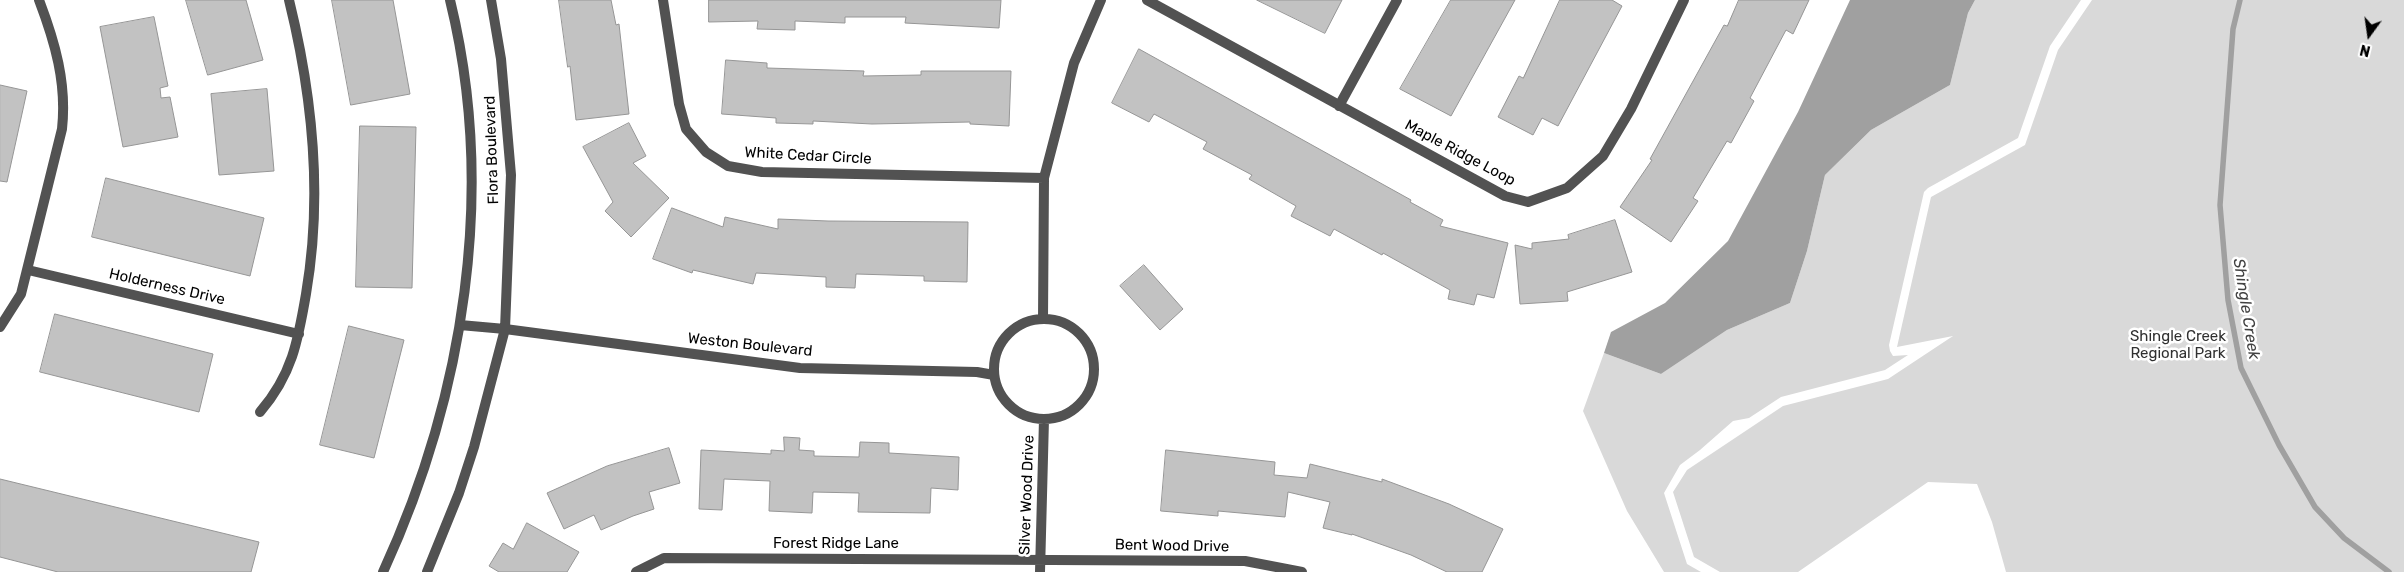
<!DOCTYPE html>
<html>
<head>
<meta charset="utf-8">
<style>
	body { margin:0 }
	#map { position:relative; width:2404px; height:572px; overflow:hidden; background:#fff; font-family:Rubik,sans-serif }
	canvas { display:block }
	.north { position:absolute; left:2344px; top:10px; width:50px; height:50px; -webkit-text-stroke:4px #fff; paint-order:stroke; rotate:194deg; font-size:14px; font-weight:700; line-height:20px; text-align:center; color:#000 }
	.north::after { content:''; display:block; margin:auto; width:18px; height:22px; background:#000; clip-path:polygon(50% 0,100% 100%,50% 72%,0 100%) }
</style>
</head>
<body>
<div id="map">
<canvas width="2404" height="572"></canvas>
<div class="north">N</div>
</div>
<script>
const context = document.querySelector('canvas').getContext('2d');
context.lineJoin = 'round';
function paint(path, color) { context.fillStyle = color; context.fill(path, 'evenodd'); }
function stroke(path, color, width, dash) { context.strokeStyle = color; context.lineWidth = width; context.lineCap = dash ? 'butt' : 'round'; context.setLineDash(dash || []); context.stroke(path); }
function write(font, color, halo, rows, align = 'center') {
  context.font = font + ' Rubik,sans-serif'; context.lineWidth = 5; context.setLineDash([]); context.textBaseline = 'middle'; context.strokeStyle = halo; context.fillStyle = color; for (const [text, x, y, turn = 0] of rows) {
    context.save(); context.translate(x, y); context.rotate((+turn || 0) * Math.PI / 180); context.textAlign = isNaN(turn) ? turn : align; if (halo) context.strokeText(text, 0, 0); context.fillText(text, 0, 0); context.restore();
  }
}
paint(new Path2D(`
	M1975 0H2081L2050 46 2018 138 1928 188 1924 192 1889 345 1890 351 1893 356 1908 355 1885 370 1781 397 1749 418 1733 421 1700 450 1680 465 1664 493 1687 564 1701 572H1664L1627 511 1583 411 1604 353 1661 374 1727 330 1790 303 1807 251 1825 175 1871 130 1950 85 1968 13Z
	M2092 0H2404V572H2006L1992 522 1977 484 1928 482 1798 572H1720L1694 557 1673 492 1687 470 1783 406 1888 379 1953 336 1897 347 1931 197 2025 145 2058 50Z`), '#d9d9d9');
paint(new Path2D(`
	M1850 0H1975L1968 13 1950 85 1871 130 1825 175 1807 251 1790 303 1727 330 1661 374 1604 353 1611 332 1665 303 1728 241 1798 112Z`), '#a0a0a0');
stroke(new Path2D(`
	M2240 0 2233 29 2220 205 2228 300 2241 368 2279 445 2315 507 2344 538 2389 572`), '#a0a0a0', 5.5);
const building = new Path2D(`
	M186 0H246L263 60 208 75Z
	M332 0H393L410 94 351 105Z
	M559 0H611L616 25 619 24 629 114 576 120 570 66 568 67Z
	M709 0H1001L999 28 905 23 906 17H845V23L795 21V30L757 29 758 21 709 22Z
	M1257 0H1342L1325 33Z
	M1451 0H1515L1451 116 1400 89Z
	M1560 0H1612L1622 6 1558 126 1542 118 1533 135 1498 117 1519 76 1523 78Z
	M1739 0H1809L1793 34 1786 30 1750 98 1754 101 1731 143 1727 141 1693 198 1698 201 1671 242 1620 207 1652 160 1650 159 1724 25 1727 26Z
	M154 17 168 86 160 88 161 98 170 97 178 137 123 147 100 27Z
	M1139 49 1411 200 1410 202 1443 220 1440 226 1508 243 1494 298 1477 294 1474 305 1448 299 1450 290 1383 253 1382 255 1334 229 1330 236 1291 216 1296 206 1249 179 1252 175 1203 149 1207 142 1154 114 1149 122 1112 103Z
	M726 60 767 63V68L864 71 863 76 921 75V71H1011L1009 126 970 124V122L872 124 813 121V124L776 123V118L722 114Z
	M0 85 27 91 7 182 0 181Z
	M267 89 274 171 219 175 211 94Z
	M629 123 646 156 633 163 669 198 631 237 605 211 613 202 583 147Z
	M360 126 416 127 412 288 356 287Z
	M106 178 264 218 250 276 92 237Z
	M672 208 723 227 725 217 778 229V219L828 221 968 222 967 282 924 281V276L856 274 855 288 826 287V277L756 273 753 284 693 270 692 273 653 259Z
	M1615 220 1632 272 1567 292 1568 301 1520 304 1515 245 1532 249V243L1569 239 1568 235Z
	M1144 265 1183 309 1160 330 1120 286Z
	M55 314 213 354 199 412 40 372Z
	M349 326 404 340 374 458 320 445Z
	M784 437 800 438 799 450 814 451V456L859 457 860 442 889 443V453L959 457 958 490 931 488 930 513 858 512 859 493 813 492 812 513 769 511 770 481 724 479 722 510 699 509 701 450 771 454V450L784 451Z
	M669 448 680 483 649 492 654 509 633 516 601 530 594 515 564 529 547 493 607 466Z
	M1166 450 1275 462 1274 475 1307 478 1310 464 1382 482V479L1449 504 1503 529 1482 572H1447L1411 555 1352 534V535L1323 528 1330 502 1288 492 1285 517 1218 511V516L1161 511Z
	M0 479 259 542 251 572H58L0 557Z
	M527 523 579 552 567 572H499L489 566 503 543 513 549Z`);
paint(building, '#c2c2c2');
stroke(building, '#969696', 1);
stroke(new Path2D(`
	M663 0 679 104 686 129 706 152 728 166 762 172 1044 178
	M1147 0 1505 196 1528 202 1567 188 1603 156 1631 109 1684 0
	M1339 106 1397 0
	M28 270 299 334
	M1043 319 1044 178 1074 63 1101 0
	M994 369a50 50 0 1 1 100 0a50 50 0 1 1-100 0Z
	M0 327 21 294 62 129C67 83 55 42 39 0
	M505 329 800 368 977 372 994 375
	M260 412C292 375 298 341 306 294 323 195 313 97 289 0
	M636 572 664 558 1245 561 1302 572
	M1040 572 1044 419`), '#525252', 10);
stroke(new Path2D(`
	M460 325 505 329
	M383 572C464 396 497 191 450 0
	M427 572 459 493 474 447 505 329 511 175 501 59 491 0`), '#525252', 10);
write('15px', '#000', '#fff', [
	["Flora Boulevard",492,150,-92],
	["Maple Ridge Loop",1460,153,28],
	["White Cedar Circle",808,156,3],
	["Holderness Drive",167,287,13],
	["Weston Boulevard",750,345,6],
	["Silver Wood Drive",1027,495,-88],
	["Forest Ridge Lane",836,544],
	["Bent Wood Drive",1172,546,1]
]);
write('15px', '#303030', '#fff', [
	["Shingle Creek",2178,337],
	["Regional Park",2178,354]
]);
write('italic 16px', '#414141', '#fff', [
	["Shingle Creek",2246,309,81]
]);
</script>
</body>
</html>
